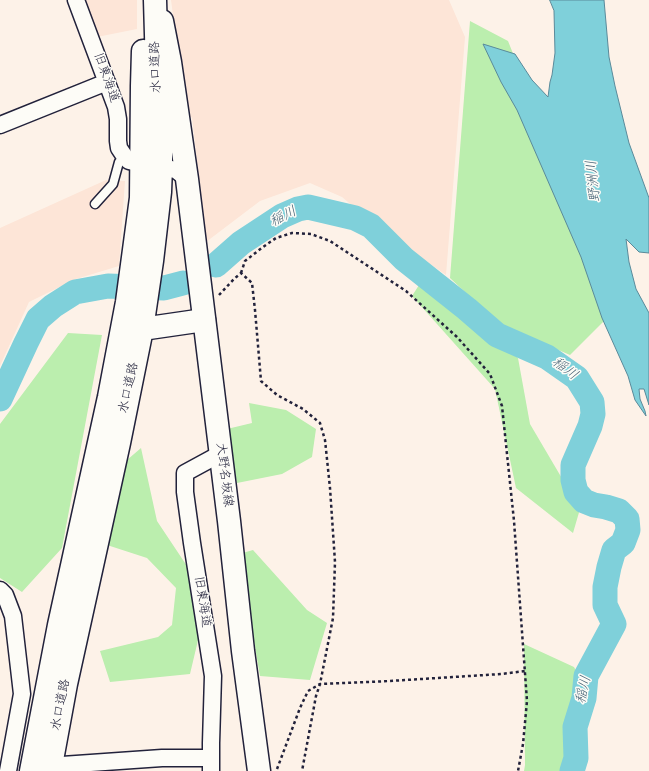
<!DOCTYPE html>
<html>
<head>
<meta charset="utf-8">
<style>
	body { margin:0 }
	canvas { display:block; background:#fdf2e8 }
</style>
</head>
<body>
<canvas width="649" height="771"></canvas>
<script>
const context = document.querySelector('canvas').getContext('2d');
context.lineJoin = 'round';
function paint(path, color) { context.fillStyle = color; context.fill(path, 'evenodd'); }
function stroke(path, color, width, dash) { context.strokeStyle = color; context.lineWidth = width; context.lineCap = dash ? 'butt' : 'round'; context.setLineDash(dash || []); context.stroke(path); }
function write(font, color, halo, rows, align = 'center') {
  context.font = font + ' "Gochi Hand","Klee One",sans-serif'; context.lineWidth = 3; context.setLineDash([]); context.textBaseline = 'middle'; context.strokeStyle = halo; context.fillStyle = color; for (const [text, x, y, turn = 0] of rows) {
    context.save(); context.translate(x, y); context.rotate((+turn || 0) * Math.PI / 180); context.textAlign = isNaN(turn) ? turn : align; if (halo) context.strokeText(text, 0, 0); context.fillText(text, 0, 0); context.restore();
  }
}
paint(new Path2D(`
	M80 0H137V29L97 37Z
	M171 0H449L465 37 446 275 380 229 342 197 310 183 260 201 206 242 192 117 187 119Z
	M106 180 125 181 119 266 76 279 29 302 0 366V228Z`), '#fde5d7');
paint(new Path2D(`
	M470 21 508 41 568 191 610 315 570 355 499 324 450 278Z
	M419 285 518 358 530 424 580 509 573 533 516 488 495 389 412 296Z
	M68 333 102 335 62 548 22 592 0 578V424Z
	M249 403 286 410 316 429 312 457 282 474 237 483 227 429 252 423Z
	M141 448 157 521 187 566 199 636 190 674 110 682 100 651 158 637 172 625 176 588 147 558 107 545 127 460Z
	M253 550 307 610 327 623 310 680 260 676 239 554Z
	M524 644 574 667 592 700 568 759 569 771H524L525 765Z`), '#bbeeae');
const water = new Path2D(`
	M550 0H604L609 57 615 86 629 143 649 198V253L639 252 626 239 629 262 636 289 649 313V405L644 389H639L640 399 645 411 646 416 635 400 628 376 602 318 581 257 517 110 501 82 483 44 515 54 532 80 548 97 550 82 552 75 555 53 554 11Z`);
paint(water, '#7fd0da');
stroke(water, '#5a8a9a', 1);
stroke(new Path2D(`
	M216 265 241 243 282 216 298 209 308 207 355 218 371 226 404 259 467 309 497 335 547 357 577 378 592 402 593 414 590 426 573 465V480L576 492 584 501 594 505 606 507 619 511 627 519 628 530 623 543 614 550 609 567 605 587V605L614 624 586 676 584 698 575 727 576 758 572 771
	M0 399 26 343 38 319 53 306 75 292 108 286 164 288 183 283`), '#7fd0da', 25);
const service = new Path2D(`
	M95 204 113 184 119 162 125 157`);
const minor = new Path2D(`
	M76 0 116 107 118 119V141L119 148 125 157 129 161 142 164 176 170 187 179
	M0 125 107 82
	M0 590 5 595 13 616 22 694 8 771
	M62 765 162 758H211
	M211 771V743L213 676 192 543 185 492V473L220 454`);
const secondary = new Path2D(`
	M162 21 170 62 187 179 229 521 243 651 259 771`);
const trunk = new Path2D(`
	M142 329 204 320
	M31 771 59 625 109 397 127 302 141 198 142 86 143 51
	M50 771 66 684 119 443 142 329 152 261 160 192 161 167V133L158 104 155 0`);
stroke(service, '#22223b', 11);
stroke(minor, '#22223b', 19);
stroke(secondary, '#22223b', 25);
stroke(trunk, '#22223b', 25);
stroke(new Path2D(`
	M241 273 245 261 263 247 276 238 292 233 311 234 330 241 406 291 457 337 490 374 502 406 514 521 527 701 523 744 518 771
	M219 295 234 279 241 273 252 283 255 310 261 381 277 395 303 409 320 423 325 440 330 488 335 562 333 618 320 684 316 696 302 771
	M277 769 300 708 308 691 320 684 390 681 501 674 525 671`), '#22223b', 2.5, [3, 3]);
stroke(service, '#fdfcf7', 8);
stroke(minor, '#fdfcf7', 16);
stroke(secondary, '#fdfcf7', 22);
stroke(trunk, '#fdfcf7', 22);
write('13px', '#22223b', '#fdfcf7', [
	["水口道路",157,67,-92],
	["旧東海道",105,78,70],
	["水口道路",130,388,-78],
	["大野名坂線",223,475,83],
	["旧東海道",201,602,81],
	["水口道路",62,705,-79]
]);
write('italic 14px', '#435f73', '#fdfcf7', [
	["野洲川",595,181,-96],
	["稲川",284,218,-27],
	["稲川",564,370,37],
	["稲川",585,690,-77]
]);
</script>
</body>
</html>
